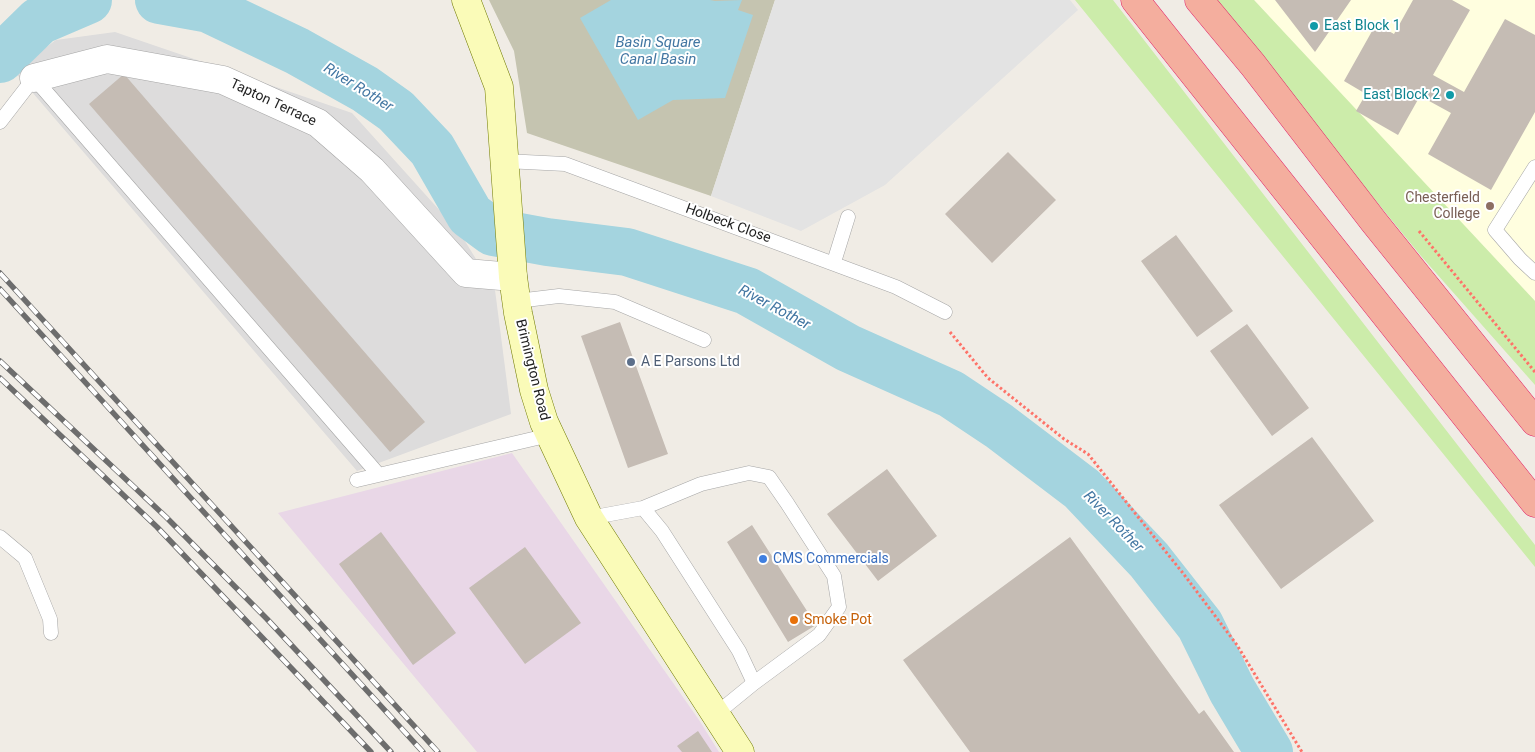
<!DOCTYPE html>
<html>
<head>
<meta charset="utf-8">
<style>
	body { margin:0 }
	canvas { display:block; background:#f0ece5 }
</style>
</head>
<body>
<canvas width="1535" height="752"></canvas>
<script>
const context = document.querySelector('canvas').getContext('2d');
context.lineJoin = 'round';
function paint(path, color) { context.fillStyle = color; context.fill(path, 'evenodd'); }
function stroke(path, color, width, dash) { context.strokeStyle = color; context.lineWidth = width; context.lineCap = dash ? 'butt' : 'round'; context.setLineDash(dash || []); context.stroke(path); }
function write(font, color, halo, rows, align = 'center') {
  context.font = font + ' Roboto,sans-serif'; context.lineWidth = 4; context.setLineDash([]); context.textBaseline = 'middle'; context.strokeStyle = halo; context.fillStyle = color; for (const [text, x, y, turn = 0] of rows) {
    context.save(); context.translate(x, y); context.rotate((+turn || 0) * Math.PI / 180); context.textAlign = isNaN(turn) ? turn : align; if (halo) context.strokeText(text, 0, 0); context.fillText(text, 0, 0); context.restore();
  }
}
paint(new Path2D(`
	M115 32 352 113 460 233 495 290 511 414 357 471 14 71 56 40Z`), '#dddcdc');
paint(new Path2D(`
	M512 453 699 720 719 752H477L278 513Z`), '#e9d7e7');
paint(new Path2D(`
	M1254 0H1535V301L1356 111Z`), '#fffedf');
paint(new Path2D(`
	M489 0H775L711 196 527 133 514 51Z`), '#c5c4b0');
paint(new Path2D(`
	M1075 0H1113L1535 545V567Z
	M1216 0H1254L1535 301V385L1421 256 1290 96Z`), '#ccecaa');
paint(new Path2D(`
	M775 0H1070L1078 10 885 185 801 231 711 196Z`), '#e3e3e3');
paint(new Path2D(`
	M611 0H710L715 1 742 0 738 10 753 15 725 98 673 100 638 120 580 18Z`), '#a4d4df');
stroke(new Path2D(`
	M159 0 209 9 297 51 365 89 396 111 432 149 470 215 493 232 547 242 627 252 747 291 848 348 951 394 999 426 1082 489 1149 560 1200 625 1232 690 1269 752
	M0 59 39 21 88 0`), '#a4d4df', 48);
paint(new Path2D(`
	M1275 0H1351L1315 52Z
	M1413 0H1452L1470 10 1433 75 1464 92 1505 19 1535 35V112L1491 190 1428 154 1451 113 1420 96 1398 135 1356 111 1366 94 1344 81 1376 24 1394 34Z
	M124 74 425 422 390 452 89 104Z
	M1008 152 1056 200 992 263 945 214Z
	M1176 235 1233 311 1197 337 1141 261Z
	M620 322 668 454 628 468 581 336Z
	M1247 324 1309 408 1272 436 1210 351Z
	M1312 437 1374 521 1281 589 1219 505Z
	M887 469 937 536 878 581 827 514Z
	M752 525 816 625 788 642 727 542Z
	M381 532 456 633 413 665 339 564Z
	M1070 537 1199 714 1204 710 1234 752H970L903 660Z
	M525 547 581 623 525 664 469 588Z
	M698 731 712 752H682L677 746Z`), '#c5bcb4');
const service = new Path2D(`
	M0 122 34 78 378 474
	M505 161 565 164 896 287 945 312
	M1535 167 1495 230 1520 259 1535 273
	M834 262 848 217
	M517 301 559 296 615 302 704 340
	M357 480 550 435
	M643 508 701 484 749 473 769 477 787 503 834 576 839 607 819 635 754 683
	M589 518 643 508 662 531 739 651 754 683 716 714
	M0 537 25 558 50 619 51 633`);
const minor = new Path2D(`
	M34 78 107 59 223 80 318 123 372 170 466 273 513 277`);
const secondary = new Path2D(`
	M466 0 499 87 513 277 518 313 534 390 544 422 589 518 740 752`);
const trunk = new Path2D(`
	M1135 0 1535 503
	M1199 0 1253 65 1374 222 1535 422`);
stroke(service, '#a6a6a6', 15);
stroke(minor, '#a6a6a6', 29);
stroke(secondary, '#717b02', 29);
stroke(trunk, '#e02068', 29);
stroke(new Path2D(`
	M1419 231 1535 372
	M950 332 988 378 1064 439 1088 454 1182 572 1237 645 1302 752`), '#fe7369', 3, [2.5, 2.5]);
stroke(service, '#fff', 14);
stroke(minor, '#fff', 28);
stroke(secondary, '#fafbb8', 28);
stroke(trunk, '#f4ae9e', 28);
const rail = new Path2D(`
	M0 273 438 752
	M0 289 423 752
	M0 361 166 517 267 619 391 752
	M0 378 157 527 371 752`);
stroke(rail, '#6d6d6d', 5.5);
stroke(rail, '#fff', 4, [11]);
for (const [x, y, r, color] of [
	[1314,26,5,"#0f9aa8"],
	[1450,95,5,"#0f9aa8"],
	[1490,206,5,"#8d6e63"],
	[631,362,5,"#5c6f8a"],
	[763,559,5,"#3f7fe0"],
	[794,620,5,"#e8710a"]
]) { const dot = new Path2D(); dot.arc(x, y, r, 0, 2 * Math.PI); context.fillStyle = color; context.fill(dot); stroke(dot, '#fff', 2); }
write('14px', '#0d838f', '#fff', [
	["East Block 1",1324,26],
	["East Block 2",1440,95,"right"]
], 'left');
write('14px', '#1f1f1f', '#fff', [
	["Tapton Terrace",273,103,25],
	["Holbeck Close",728,224,20],
	["Brimington Road",532,370,76]
]);
write('14px', '#785e54', '#fff', [
	["Chesterfield",1480,198],
	["College",1480,214]
], 'right');
write('14px', '#4e5e75', '#fff', [
	["A E Parsons Ltd",641,362]
], 'left');
write('14px', '#366cbe', '#fff', [
	["CMS Commercials",773,559]
], 'left');
write('14px', '#c56008', '#fff', [
	["Smoke Pot",804,620]
], 'left');
write('italic 15px', '#4276a2', '#fff', [
	["Basin Square",658,43],
	["Canal Basin",658,60],
	["River Rother",358,88,32],
	["River Rother",774,308,28],
	["River Rother",1113,522,46]
]);
</script>
</body>
</html>
